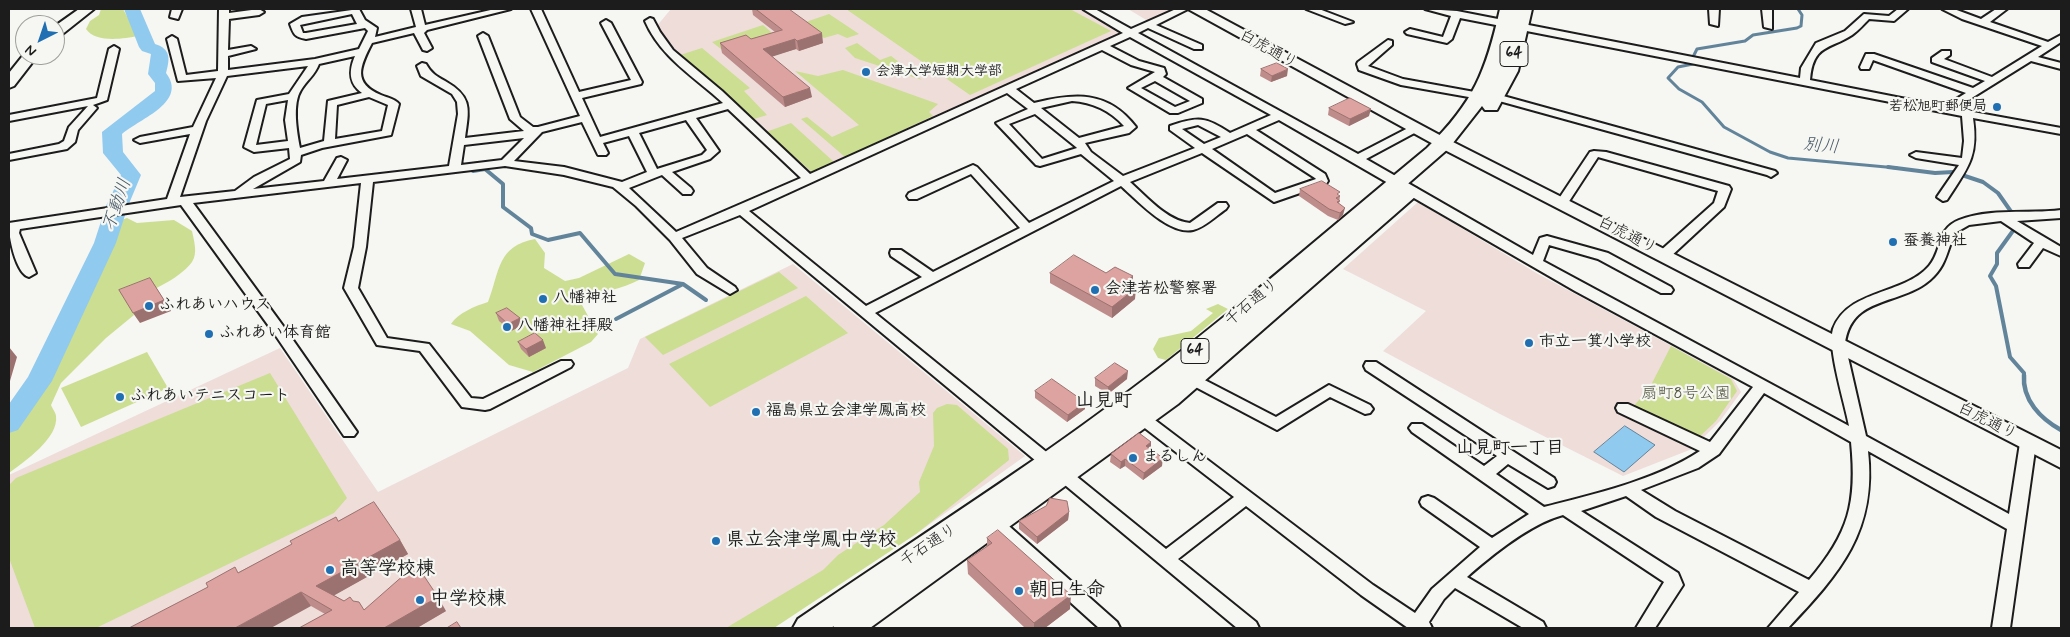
<!DOCTYPE html>
<html>
<head>
<meta charset="utf-8">
<style>
	body { margin:0 }
	#map { position:relative; width:2070px; height:637px; overflow:hidden; background:#f6f6f2; font-family:Mynerve,sans-serif }
	canvas { display:block }
	.frame { position:absolute; inset:0; border:10px solid #1c1c1c; pointer-events:none }
	.north { position:absolute; left:15px; top:15px; width:50px; height:50px; box-sizing:border-box; background:#f6f6f2; border:1px solid #9f9f9c; border-radius:50%; rotate:221deg; font-size:14px; font-weight:700; line-height:20px; text-align:center; color:#1c1c1c }
	.north::after { content:''; display:block; margin:auto; width:18px; height:22px; background:#1f6fb2; clip-path:polygon(50% 0,100% 100%,50% 72%,0 100%) }
</style>
</head>
<body>
<div id="map">
<canvas width="2070" height="637"></canvas>
<div class="frame"></div>
<div class="north">N</div>
</div>
<script>
const context = document.querySelector('canvas').getContext('2d');
context.lineJoin = 'round';
function paint(path, color) { context.fillStyle = color; context.fill(path, 'evenodd'); }
function stroke(path, color, width, dash) { context.strokeStyle = color; context.lineWidth = width; context.lineCap = dash ? 'butt' : 'round'; context.setLineDash(dash || []); context.stroke(path); }
function write(font, color, halo, rows, align = 'center') {
  context.font = font + ' Mynerve,"Klee One",sans-serif'; context.lineWidth = 4.5; context.setLineDash([]); context.textBaseline = 'middle'; context.strokeStyle = halo; context.fillStyle = color; for (const [text, x, y, turn = 0] of rows) {
    context.save(); context.translate(x, y); context.rotate((+turn || 0) * Math.PI / 180); context.textAlign = isNaN(turn) ? turn : align; if (halo) context.strokeText(text, 0, 0); context.fillText(text, 0, 0); context.restore();
  }
}
paint(new Path2D(`
	M671 9H1079L1122 33 809 175 673 51 656 27Z
	M1128 9H1175L1148 21Z
	M1418 202 1538 274 1733 379 1741 392 1720 421 1692 449 1623 476 1500 414 1383 351 1426 311 1343 269Z
	M793 264 1025 456 916 534 773 628H9V475L280 348 378 492 628 368 640 339Z`), '#eeddd9');
paint(new Path2D(`
	M101 9H123L138 36C123 39 95 43 86 29L90 21 99 15Z
	M846 9H1070L1111 31 970 95Z
	M829 14 859 34 847 38 838 34 824 38 803 23Z
	M763 25 779 39 748 40 721 49 712 42Z
	M857 43 880 60 891 56 922 80 855 58 845 48Z
	M702 48 750 88 744 91 767 115 754 119 680 55Z
	M843 70 938 104 929 112 933 116 845 157 801 119 807 117 832 137 859 125 795 71 818 76Z
	M791 123 834 162 812 172 766 132Z
	M127 218 137 223 174 220 192 231C194 241 198 253 192 262 179 280 146 293 127 301L134 315 106 338 61 383 51 405C52 408 56 413 56 416 59 438 24 462 9 473V429L38 389 97 272 116 222Z
	M535 239 545 253 544 268 565 281 579 278 629 254 645 263 639 280C622 289 602 291 584 300L582 305 598 334 591 342 533 372 509 365 470 331 451 324C458 313 475 306 488 302 500 271 497 246 535 239Z
	M779 272 798 288 663 355 645 337Z
	M806 296 848 333 710 407 669 364Z
	M1218 304 1228 309 1166 360 1158 358 1153 349 1159 338 1191 331 1213 313 1206 309Z
	M1671 346 1731 379 1737 391 1716 421 1696 440 1630 410 1649 389Z
	M147 352 168 388 81 427 61 388Z
	M270 373 347 498 334 513 96 628H35L9 558V485L16 478Z
	M947 404 957 405 1008 449 1009 460 916 534 774 628H726L823 570 838 555 884 525 920 492 919 482 934 446 933 413 937 408Z`), '#ccde92');
const water = new Path2D(`
	M1625 426 1655 445 1624 472 1594 452Z`);
paint(water, '#90caef');
stroke(water, '#62849b', 1);
stroke(new Path2D(`
	M1693 57 1697 49 1745 41 1753 35 1797 28 1801 26 1802 15 1798 9
	M1693 64 1678 67 1668 78 1679 89 1702 102 1724 127 1770 152 1788 158 1897 168`), '#62849b', 3);
stroke(new Path2D(`
	M1888 167 1935 173 1953 172 1983 182 1998 193 2012 213
	M473 171 485 169 503 184V207L531 228 532 234 548 240 580 233 615 274 683 284 706 300
	M2015 228 1997 253V264L1990 276 1996 286 2010 357 2024 373V377
	M616 319 683 284`), '#62849b', 4);
stroke(new Path2D(`
	M2024 375C2022 400 2041 419 2061 430`), '#62849b', 4.5);
paint(new Path2D(`
	M124 9H140L155 44C171 49 170 59 166 73 188 102 141 118 122 134L123 152 141 175 128 206 116 243 52 381 18 430 9 433V404L28 377 94 243 106 206 121 175 103 153 102 132 155 91V83L148 74 151 54 142 51 139 47Z`), '#90caef');
const street = new Path2D(`
	M172 9H182L178 19 170 17Z
	M219 9H229V13L259 9 264 12 259 15 229 19 228 50 251 46 256 49 228 56V70L315 59 359 49 368 31 365 28 306 39C295 37 294 35 290 24L302 17 359 9 365 20 377 28 375 37 416 27 411 9H421L425 25 495 9H511L427 30 424 33 432 48 427 51 423 50 414 33 372 43C360 66 352 83 381 95 388 98 395 99 399 104L391 135 322 148 301 155 300 162 253 189 324 181 337 158 341 157 347 160 337 179 449 166 458 114 457 102 452 94 421 76 417 66 422 63 426 64C431 73 436 76 445 81 473 97 469 109 465 138L524 131 510 119 478 36 483 33 488 36 520 117 533 127H538L580 116 531 9H541L579 92 631 80 601 23 606 20 611 23 642 82 641 84 582 98 600 137 723 103C695 77 661 58 645 21L650 18 653 19 660 32 673 50 722 91 810 174 1123 33 1083 9H1095L1131 29 1176 9H1188L1156 25 1202 45V49H1194L1148 28 1138 33 1358 154 1412 126H1420V130L1366 159 1533 255 1540 238 1547 236 1608 253 1671 287 1673 290 1671 293H1661L1598 259 1549 245 1543 261 1849 426C1845 404 1827 347 1833 329 1848 289 1904 295 1929 266 1943 250 1936 229 1959 220 1990 208 2028 214 2061 210V218L2017 221 2061 247V256L2043 248 2029 267H2019L2018 264 2034 243 2001 221 1969 225 1955 233C1946 252 1947 265 1930 280 1900 306 1851 295 1845 344L1866 436 2009 514 2020 443 2023 439H2033L2036 443 2010 628H1992L2007 529 1868 451C1877 531 1840 573 1788 628H1768L1799 592 1656 517 1626 496 1581 511 1678 573 1683 585 1655 628H1636L1664 582 1563 515C1530 524 1493 554 1467 577L1543 622 1546 628H1523L1455 588 1444 599 1429 622 1432 628H1408L1361 595 1246 506 1178 559 1256 622 1259 628H1237L740 215 682 238 707 268 735 287 737 290 730 294 697 274 670 240 636 206 613 187 564 175 505 166 373 182 366 247 358 288 387 338 429 344 471 398 483 399 561 361H571L573 364 571 367 490 409 485 410 462 407 420 351 377 345 344 288 354 247 361 183 193 203 286 330 357 432 354 436H344L276 336 181 205 20 229 19 233 36 273 29 277C16 274 8 235 9 223L167 199 190 134 140 143 134 140 140 137 193 127 216 78 178 81 167 39 172 36 177 39 186 75 218 71ZM352 14 357 24 306 33H303L300 25ZM1130 37 1271 115 1230 133C1206 117 1198 116 1170 126V130L1195 148 1123 176 1091 152 1085 143 1129 133 1136 127C1108 90 1074 93 1034 103L1016 89 1102 50 1131 65 1155 72 1128 88 1170 113H1178L1202 103V99L1163 77 1166 74 1164 68 1139 61 1110 46ZM355 56C349 70 348 83 362 93L328 101 324 141 300 148C297 132 292 104 301 90 307 80 315 75 319 64ZM308 66 289 94 257 100 244 147 254 152 289 148 290 159 254 177 235 191 180 197 206 121 227 76ZM1155 81 1190 101 1175 107 1141 88ZM1007 93 1028 109 996 123 1036 165 1040 166 1081 154 1114 181 1029 223 977 167 973 165 909 193 907 196 909 199H917L971 174 1020 228 933 272 901 250H891L890 253 891 256 922 277 866 306 749 211ZM369 97 388 105 382 131 335 139 337 105ZM288 100 285 120 288 141 256 145 266 104ZM1072 101C1092 102 1111 111 1124 126L1079 138 1041 108ZM728 109 801 178 676 232 629 188 662 175 683 194H691L693 191 691 188 672 172 710 159 719 151 696 118ZM1035 114 1076 147 1077 148 1042 159 1009 124ZM686 120 707 150 702 155 657 169 639 133ZM1279 120 1575 291 1753 387 1710 442 1628 404H1618L1616 408 1618 412 1700 451C1656 480 1595 494 1544 507L1496 474 1508 464 1548 488 1554 486 1556 482 1554 478 1376 362H1366L1364 366 1366 370 1497 456 1484 466 1422 424H1412L1409 428 1412 432 1529 514 1492 538 1434 498 1428 496 1422 498 1420 502 1422 506 1480 547 1432 589 1415 613 1373 585 1147 414H1137L1134 418 1137 422 1234 497 1166 549 875 313 1121 186C1138 201 1169 235 1193 230 1204 228 1217 215 1226 209L1228 206 1226 203H1218L1190 223C1167 221 1146 196 1130 182L1202 153 1274 202 1326 184 1328 181 1325 174 1256 130ZM582 122 598 155H606L608 153 603 143 629 136 647 172 622 182 564 167 514 161 542 132ZM1198 125 1221 137 1204 144 1182 129ZM1247 134 1315 178 1316 179 1275 193 1212 149ZM524 138 502 160 461 165 464 145ZM1764 393 1851 442C1857 503 1849 533 1809 580L1675 511 1641 490 1698 468 1719 454Z
	M1306 9H1319L1353 22 1345 24Z
	M1425 9 1457 11 1800 78 1801 68 1816 43 1845 31 1864 14 1889 16 1898 9H1908L1894 21 1869 19C1864 24 1858 31 1852 35 1829 50 1813 44 1810 80L1952 108 1953 101 1966 93 1873 60 1869 69H1861L1860 67 1866 54H1874L1973 88 1985 81 1932 62V58L1942 51H1950V55L1944 59 1992 77 2042 46 1962 19 1942 9H1954L1981 19 1996 9H2007L1990 22 2048 42 2061 35V42L2038 57 2061 63V69L2031 61 1962 104V110L2061 128V134L1973 118C1979 157 1967 169 1947 200L1943 201 1937 197 1959 165 1916 158 1910 155 1916 152 1962 158 1964 141 1962 116 1460 18 1452 39 1447 43 1407 34 1405 32 1410 29 1443 37 1451 16Z
	M1709 9H1719L1718 26 1710 24Z
	M1762 9H1772V29L1764 27Z
	M1388 40 1392 41V45L1368 66 1403 79 1480 93 1485 96 1480 99 1401 85 1359 70 1357 64 1358 62Z
	M114 46 119 49 107 100 93 105 97 108 78 130 75 142 67 149 9 160V154L59 144 64 141 69 127 88 106 9 121V115L97 98 109 49Z
	M1496 94 1775 171 1777 173 1771 177 1767 175 1492 99V95Z
	M1594 151 1606 152 1729 186 1731 189 1724 207 1669 258H1659L1658 255 1659 252 1714 203 1718 191 1598 157 1566 206H1558L1556 203 1590 152Z
	M1193 374 1276 417 1329 385 1370 405 1373 409 1370 413 1365 414 1330 397 1277 430 1188 383 1186 379 1188 375Z
	M995 517 1001 519 1117 622 1120 628H1099L989 529 987 524 989 519Z`);
const secondary = new Path2D(`
	M79 9H94L60 36 55 37V26Z
	M1188 9H1205L1449 140 2061 450V468L1437 146Z
	M25 53V55H38L14 86 9 88V73Z`);
const primary = new Path2D(`
	M1500 9H1516L1512 27 1516 9H1532L1518 71 1497 110H1485L1482 106 1449 148 1403 188H1416L1419 192 1416 196 1178 404 870 628H833L834 626 831 628H793L798 619C904 546 1014 477 1117 400 1224 321 1325 232 1427 148 1474 102 1486 71 1500 9Z`);
stroke(street, '#1c1c1c', 4);
stroke(secondary, '#1c1c1c', 4);
stroke(primary, '#1c1c1c', 4);
paint(street, '#f6f6f2');
paint(secondary, '#f6f6f2');
paint(primary, '#f6f6f2');
paint(new Path2D(`
	M752 9H789L823 43 799 51 796 49 772 56 812 97 785 107 722 53 720 43 751 39 775 32 753 15Z
	M1261 69 1287 76 1271 82 1260 76Z
	M1329 108 1369 116 1349 126 1328 115Z
	M1300 189 1339 196H1340L1339 204 1343 215 1338 220 1328 216 1299 196Z
	M1050 273H1106L1133 276 1132 286 1135 299 1112 318 1050 283Z
	M496 313 520 318 523 325 511 331 499 321Z
	M518 342 546 348 529 357 521 349Z
	M1095 378 1127 379 1108 394 1095 386Z
	M1035 391 1085 409 1067 422 1035 398Z
	M1151 442 1150 449 1162 466 1143 480 1125 466 1120 469 1110 462 1111 454Z
	M1069 512 1068 520 1037 544 1019 529V521Z
	M339 521 400 540 408 554 334 595 344 601H353L364 610 446 611 417 628H299L325 614 311 606 239 572Z
	M987 538 1070 609 1045 628H1025L968 574 967 560 987 546Z`), '#be8c8a');
paint(new Path2D(`
	M822 33 823 43 799 51 797 41Z
	M795 39 796 49 765 59 763 49Z
	M1288 69 1287 76 1271 82 1272 76Z
	M810 88 812 97 785 107 783 97Z
	M1371 109 1369 116 1349 126 1350 119Z
	M1345 208 1343 215 1338 220 1340 213Z
	M1133 276 1132 287 1125 282Z
	M150 278 171 311 140 323 133 313Z
	M1136 288 1135 299 1112 318V307Z
	M520 318 523 325 511 331 508 324Z
	M543 340 546 348 529 357 526 349Z
	M9 347 17 357 10 381H9Z
	M1128 371 1127 379 1108 394V387Z
	M1085 402V409L1067 422 1068 415Z
	M1151 442V449L1145 453 1146 446Z
	M1163 458 1162 466 1143 480 1144 473Z
	M1125 459V466L1120 469 1121 462Z
	M1069 512 1068 520 1037 544V537Z
	M400 540 408 554 326 600 316 586Z
	M301 592 311 606 271 628H235Z
	M1071 595 1070 609 1045 628H1034V623Z
	M438 597 446 611 417 628H384Z`), '#9b7270');
const building = new Path2D(`
	M756 9H789L822 33 797 41 795 39 763 49 810 88 783 97 720 43 746 35 751 39 782 30Z
	M1277 63 1288 69 1272 76 1261 69Z
	M1350 98 1371 109 1350 119 1329 108Z
	M1322 181 1340 192 1337 194 1340 196 1336 198 1340 201 1337 202 1345 208 1340 213 1329 209 1300 189Z
	M1074 255 1106 273 1115 267 1133 276 1125 282 1136 288 1112 307 1050 273Z
	M150 278 164 300 133 313 119 290Z
	M507 308 520 318 508 324 496 313Z
	M535 333 543 340 526 349 518 342Z
	M1115 363 1128 371 1108 387 1095 378Z
	M1052 379 1085 402 1068 415 1035 391Z
	M1139 433 1151 442 1146 446 1163 458 1144 473 1125 459 1121 462 1111 454Z
	M1050 498 1067 501 1069 512 1037 537 1019 521 1046 506Z
	M374 502 400 540 316 586 344 601 350 597 353 601 359 602 364 610 405 574 420 570 438 597 384 628H299L332 610 301 592 235 628H129L208 587 206 583 235 567 238 573 292 544 290 541 336 517 338 521Z
	M998 530 1071 595 1034 623 967 560 992 543 987 538Z
	M457 622 461 628H447Z`);
paint(building, '#dda3a0');
stroke(building, '#9b7270', 1);
for (const [x, y, r, color] of [
	[866,72,5,"#1f6fb2"],
	[1997,107,5,"#1f6fb2"],
	[1893,242,5,"#1f6fb2"],
	[1095,290,5,"#1f6fb2"],
	[543,299,5,"#1f6fb2"],
	[149,306,5,"#1f6fb2"],
	[507,327,5,"#1f6fb2"],
	[209,334,5,"#1f6fb2"],
	[1529,343,5,"#1f6fb2"],
	[120,397,5,"#1f6fb2"],
	[756,412,5,"#1f6fb2"],
	[1133,458,5,"#1f6fb2"],
	[716,541,5,"#1f6fb2"],
	[330,570,5,"#1f6fb2"],
	[1019,591,5,"#1f6fb2"],
	[420,600,5,"#1f6fb2"]
]) { const dot = new Path2D(); dot.arc(x, y, r, 0, 2 * Math.PI); context.fillStyle = color; context.fill(dot); stroke(dot, '#f6f6f2', 2); }
write('bold 14px', '#1c1c1c', '#f6f6f2', [
	["会津大学短期大学部",876,72],
	["若松旭町郵便局",1987,107,"right"]
], 'left');
for (const [x, y, w] of [
	[1514,54,28],
	[1195,351,28]
]) { const box = new Path2D(); box.roundRect(x - w / 2, y - 12.5, w, 25, 4); context.fillStyle = '#f6f6f2'; context.fill(box); stroke(box, '#1c1c1c', 1); }
write('bold 15px', '#1c1c1c', null, [
	["64",1514,54],
	["64",1195,351]
]);
write('16px', '#1c1c1c', '#f6f6f2', [
	["白虎通り",1268,50,29],
	["白虎通り",1627,236,27],
	["千石通り",1252,303,-40],
	["白虎通り",1987,422,27],
	["千石通り",929,546,-33]
]);
write('bold 16px', '#1c1c1c', '#f6f6f2', [
	["蚕養神社",1903,242],
	["会津若松警察署",1105,290],
	["八幡神社",553,299],
	["ふれあいハウス",159,306],
	["八幡神社拝殿",517,327],
	["ふれあい体育館",219,334],
	["市立一箕小学校",1539,343],
	["ふれあいテニスコート",130,397],
	["福島県立会津学鳳高校",766,412],
	["まるしん",1143,458]
], 'left');
write('16px', '#51563f', '#f6f6f2', [
	["扇町8号公園",1686,395]
]);
write('italic 18px', '#455966', '#f6f6f2', [
	["別川",1821,147,5],
	["不動川",118,205,-71]
]);
write('bold 18px', '#1c1c1c', '#f6f6f2', [
	["山見町一丁目",1510,449]
]);
write('bold 19px', '#1c1c1c', '#f6f6f2', [
	["山見町",1104,402]
]);
write('bold 19px', '#1c1c1c', '#f6f6f2', [
	["県立会津学鳳中学校",726,541],
	["高等学校棟",340,570],
	["朝日生命",1029,591],
	["中学校棟",430,600]
], 'left');
</script>
</body>
</html>
